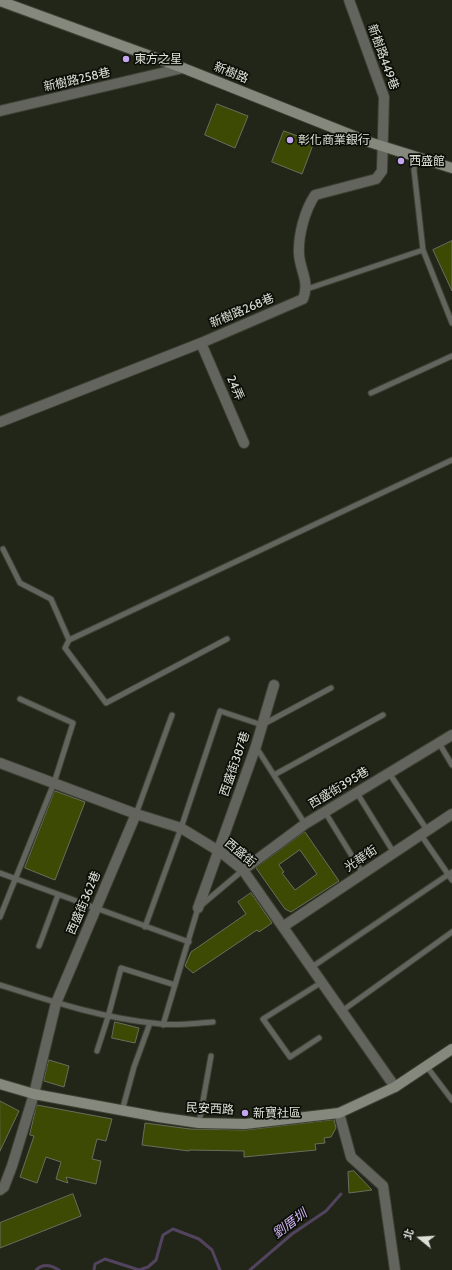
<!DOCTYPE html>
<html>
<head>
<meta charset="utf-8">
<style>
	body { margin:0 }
	#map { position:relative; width:452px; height:1270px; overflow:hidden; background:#222618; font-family:Cabin,"Noto Sans TC",sans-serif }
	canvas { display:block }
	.north { position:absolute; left:400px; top:1218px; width:40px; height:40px; -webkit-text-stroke:3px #0c0e08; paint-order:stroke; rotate:288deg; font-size:11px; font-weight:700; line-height:16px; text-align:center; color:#dde0d7 }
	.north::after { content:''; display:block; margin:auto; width:14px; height:18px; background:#dde0d7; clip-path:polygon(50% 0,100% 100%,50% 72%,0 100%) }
</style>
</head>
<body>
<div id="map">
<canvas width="452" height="1270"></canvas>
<div class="north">北</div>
</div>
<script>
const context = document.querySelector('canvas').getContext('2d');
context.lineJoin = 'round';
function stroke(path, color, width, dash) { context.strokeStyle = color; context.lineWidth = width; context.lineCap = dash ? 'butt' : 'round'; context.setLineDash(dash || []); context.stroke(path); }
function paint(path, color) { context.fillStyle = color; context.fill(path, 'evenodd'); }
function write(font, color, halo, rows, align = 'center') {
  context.font = font + ' Cabin,"Noto Sans TC",sans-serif'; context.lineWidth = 3.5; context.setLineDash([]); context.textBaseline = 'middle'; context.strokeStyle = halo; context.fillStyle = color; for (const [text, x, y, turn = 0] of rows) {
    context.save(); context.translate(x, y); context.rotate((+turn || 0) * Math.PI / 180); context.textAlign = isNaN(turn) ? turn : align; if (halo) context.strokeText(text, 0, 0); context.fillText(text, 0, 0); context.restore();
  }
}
stroke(new Path2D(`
	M36 1270C43 1263 51 1265 59 1270
	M94 1270 95 1264 105 1259 139 1270 148 1267 156 1260 163 1235 173 1229 199 1239 212 1250 220 1270
	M250 1270 292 1234 326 1211 341 1194`), '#52435f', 3);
const building = new Path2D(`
	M217 104 248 116 235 148 205 135Z
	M284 131 314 142 302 174 272 162Z
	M452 241V291L433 250Z
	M55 791 85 802 55 880 25 868Z
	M305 832 339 881 291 912 285 909 256 868ZM300 850 317 874 295 890 282 873 284 872 279 865Z
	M251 893 272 923 259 932 257 930 193 973 185 966 191 952 246 914 238 902Z
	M115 1022 139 1028 135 1043 112 1038Z
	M49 1060 69 1066 64 1087 44 1081Z
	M0 1101 19 1111 0 1151Z
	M37 1105 112 1119 106 1141 97 1139 92 1159 101 1161 96 1184 66 1177 68 1183 56 1179 61 1162 46 1157 37 1183 20 1177 34 1136 30 1135Z
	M334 1120 336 1128 331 1137 324 1138 325 1143 315 1144 316 1150 244 1157V1151L189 1150V1151L142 1145 145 1123 190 1129 245 1130Z
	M354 1171 372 1190 349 1193 348 1172Z
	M73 1194 81 1216 0 1248V1223Z`);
paint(building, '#3c4a04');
stroke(building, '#696e5d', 1);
const lane = new Path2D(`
	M415 157 414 170 423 250 452 323
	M307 289 423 250
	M371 393 452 356
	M3 549 20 583 51 599 69 640 65 648 106 703 227 639
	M69 640 452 460
	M439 743 452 765
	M256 747 305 824
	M389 773 427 830
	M274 775 383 715
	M357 793 394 853
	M325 812 363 874
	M136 814 172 715
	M421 835 452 880
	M0 873 189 942
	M0 917 54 783 73 723 20 699
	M145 927 181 828 220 711 262 725 331 688
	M39 946 58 895
	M312 967 452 872
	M0 985C53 1002 105 1019 161 1024 178 1026 196 1023 213 1022
	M342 1011 452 932
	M163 1025 198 908 243 870
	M319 1038 290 1057 263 1019 322 982
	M97 1051 108 1017 121 968 175 985
	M427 1067 452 1100
	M122 1111 134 1067 150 1023
	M199 1123 211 1056`);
const street = new Path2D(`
	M0 111 183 68
	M201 343 244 443
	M0 422 201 343 303 299C310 281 300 271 299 254 298 235 305 210 315 195L376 179 382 171 384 97 349 0
	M0 763 136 814 181 828 222 853 243 870 395 1087
	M243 870 305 824 452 735
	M198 908 256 746 274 685
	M284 926 452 814
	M339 1113 351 1157 383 1186 395 1270
	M0 1190 4 1187 12 1166 34 1094 56 1003 136 814`);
const secondary = new Path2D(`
	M0 1 183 68 369 142 452 168
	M0 1084 34 1094 158 1117 199 1123 245 1124 339 1113 395 1087 452 1049`);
stroke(lane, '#3c4033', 7);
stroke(street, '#3c4033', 12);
stroke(secondary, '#3c4033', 12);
stroke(lane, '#62645d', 5);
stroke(street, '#62645d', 10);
stroke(secondary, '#85887d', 10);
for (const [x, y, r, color] of [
	[126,59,4,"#c5a7f1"],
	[290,140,4,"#c5a7f1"],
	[401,161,4,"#c5a7f1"],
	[245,1113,4,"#c5a7f1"]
]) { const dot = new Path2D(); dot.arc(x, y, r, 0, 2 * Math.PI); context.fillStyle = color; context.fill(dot); stroke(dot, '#0c0e08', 1.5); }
write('12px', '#dde0d7', '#0c0e08', [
	["新樹路449巷",383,57,70],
	["新樹路",231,73,22],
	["新樹路258巷",77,80,-13],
	["新樹路268巷",242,311,-23],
	["24弄",235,388,67],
	["西盛街387巷",235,764,-71],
	["西盛街395巷",339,788,-31],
	["西盛街",240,853,40],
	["光華街",361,859,-34],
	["西盛街362巷",84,903,-67],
	["民安西路",210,1109,3]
]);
write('12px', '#dde0d7', '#0c0e08', [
	["東方之星",134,59],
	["彰化商業銀行",298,140],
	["西盛館",409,161],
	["新寶社區",253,1113]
], 'left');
write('italic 13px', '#d3b8fa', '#0c0e08', [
	["劉厝圳",290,1224,-37]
]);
</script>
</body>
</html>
